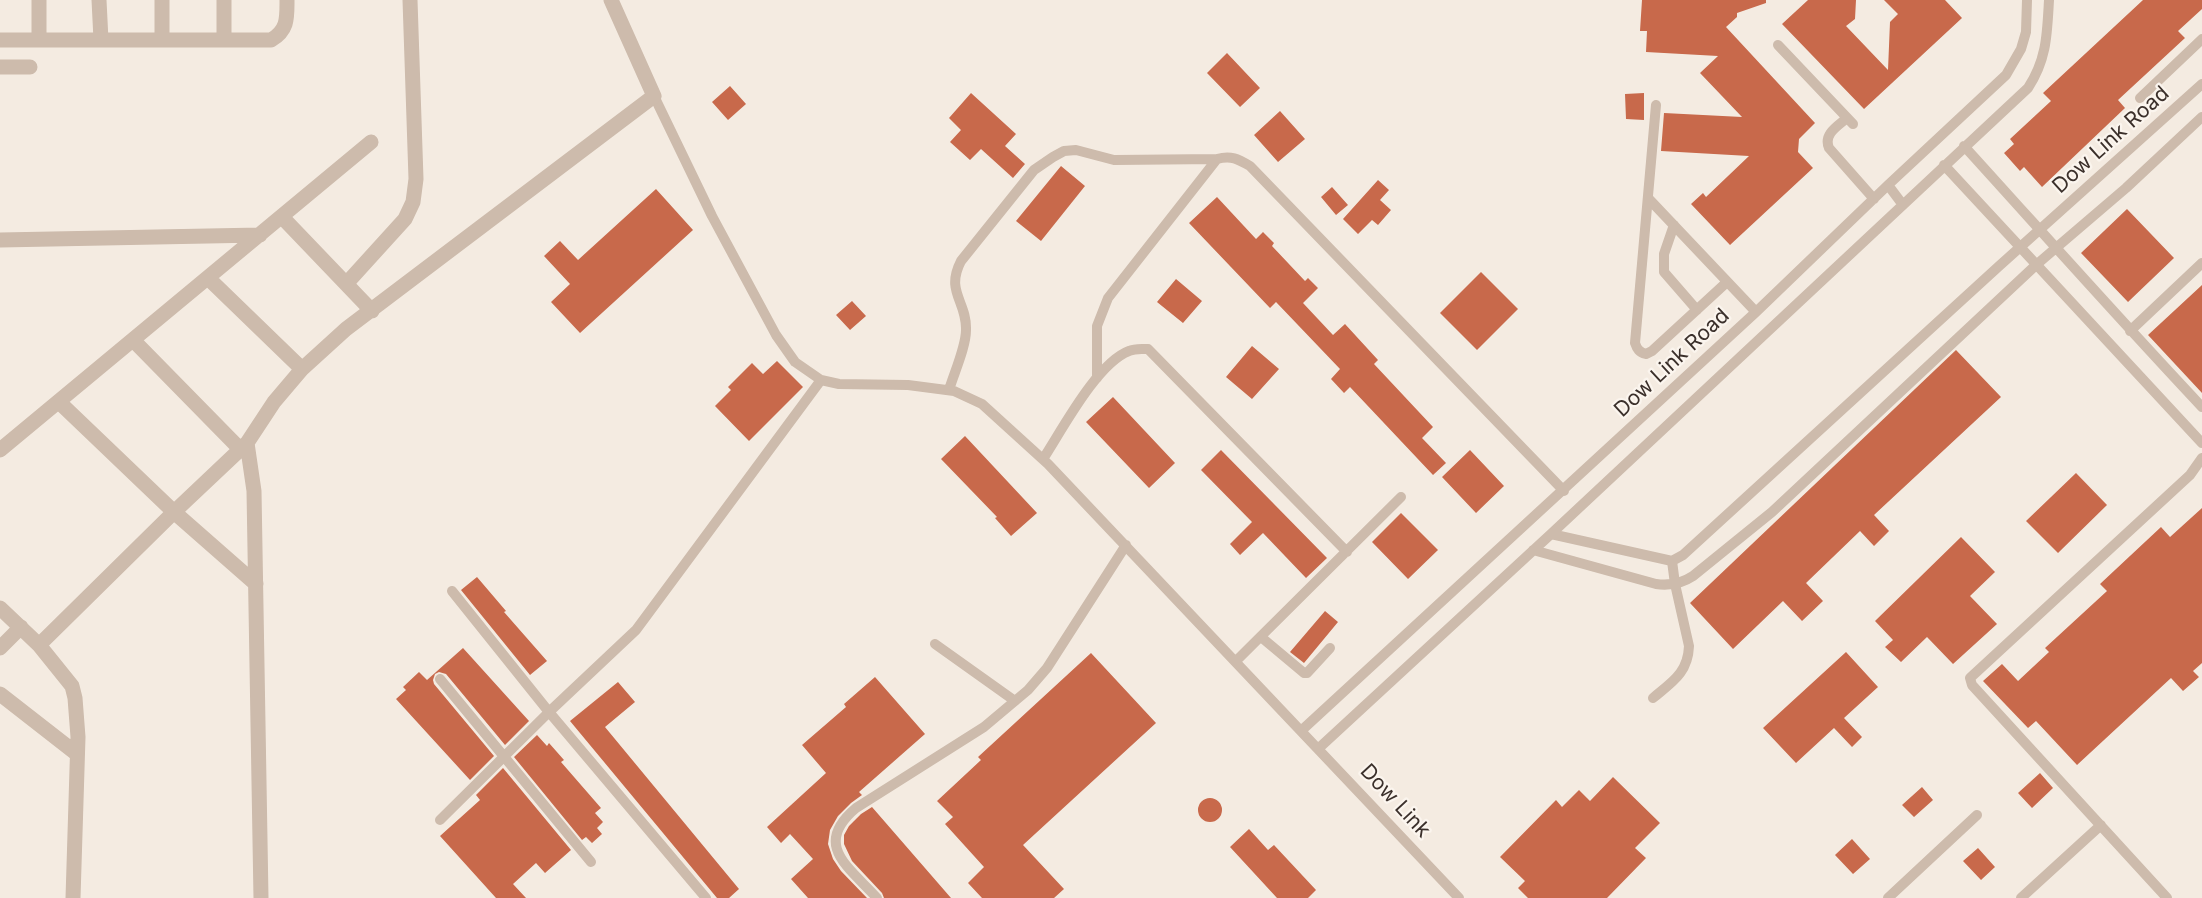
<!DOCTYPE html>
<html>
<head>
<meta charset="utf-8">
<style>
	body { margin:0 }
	canvas { display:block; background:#f4ebe1 }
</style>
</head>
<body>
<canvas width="2202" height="898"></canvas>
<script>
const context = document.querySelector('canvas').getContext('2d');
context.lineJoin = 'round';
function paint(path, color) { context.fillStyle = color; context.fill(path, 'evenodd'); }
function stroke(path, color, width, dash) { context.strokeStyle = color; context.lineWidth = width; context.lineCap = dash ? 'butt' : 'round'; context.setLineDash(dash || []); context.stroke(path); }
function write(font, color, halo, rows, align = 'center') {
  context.font = font + ' Inter,sans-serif'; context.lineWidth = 4.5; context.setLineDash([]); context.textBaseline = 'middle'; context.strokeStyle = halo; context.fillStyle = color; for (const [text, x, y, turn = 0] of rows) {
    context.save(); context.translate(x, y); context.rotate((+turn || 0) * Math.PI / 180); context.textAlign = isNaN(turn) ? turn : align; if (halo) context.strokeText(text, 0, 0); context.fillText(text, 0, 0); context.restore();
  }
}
paint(new Path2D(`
	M1642 0H1766V3L1737 13V17L1726 27 1815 123 1799 139 1798 152 1813 168 1730 245 1691 204 1703 193 1706 197 1749 156 1661 151 1664 113 1742 117 1700 73 1718 56 1646 52 1647 31H1640Z
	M1808 0H1856L1855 19 1846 26 1888 70 1890 22 1898 14 1884 0H1945L1962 18 1864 109 1782 24Z
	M2143 0H2202V9L2178 31 2185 38 2118 100 2125 108 2042 187 2024 167 2020 171 2004 153 2014 144 2010 139 2051 101 2043 93Z
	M1227 53 1260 88 1240 107 1207 73Z
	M730 86 746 104 728 120 712 102Z
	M971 93 1016 134 1005 146 1025 164 1013 178 981 149 970 160 950 142 961 130 949 118Z
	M1644 93V120L1626 119 1625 94Z
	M1280 111 1305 139 1278 162 1254 135Z
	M1061 166 1085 186 1041 241 1016 221Z
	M1378 180 1389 190 1380 200 1391 210 1378 225 1372 220 1358 234 1343 219Z
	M1332 187 1348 205 1336 215 1321 197Z
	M656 189 693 230 580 333 551 302 570 284 544 256 560 241 578 260Z
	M1217 197 1256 239 1263 232 1274 243 1272 246 1305 281 1308 278 1318 288 1303 303 1333 335 1345 324 1378 360 1374 364 1433 427 1422 438 1446 463 1433 475 1350 387 1344 393 1331 379 1340 369 1276 302 1270 308 1189 223Z
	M2127 209 2174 258 2128 302 2081 253Z
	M1481 272 1518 309 1477 350 1440 313Z
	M1176 279 1202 301 1183 323 1157 302Z
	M2202 285V393L2148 335Z
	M852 301 866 316 850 330 836 315Z
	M1252 346 1279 369 1252 399 1226 377Z
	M1956 350 2001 397 1874 515 1889 531 1874 546 1860 531 1806 583 1823 601 1802 621 1783 601 1733 649 1690 603Z
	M777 361 803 387 749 441 715 406 731 390 728 387 752 363 763 374Z
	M1113 397 1175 463 1149 488 1086 422Z
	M965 436 1037 513 1011 536 995 518 997 517 941 459Z
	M1221 450 1327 558 1306 578 1263 533 1240 555 1230 544 1252 522 1201 470Z
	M1470 450 1504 486 1476 513 1442 477Z
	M2076 473 2107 505 2058 553 2026 521Z
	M2202 508V663L2193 671 2199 677 2183 691 2171 678 2077 765 2036 721 2028 728 1983 681 2002 664 2018 681 2049 652 2045 648 2107 591 2100 584 2161 527 2170 537Z
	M1401 513 1438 550 1408 579 1372 542Z
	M1961 537 1995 572 1970 596 1997 624 1953 664 1927 637 1901 662 1885 647 1893 640 1875 621Z
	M477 577 506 611 504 612 547 661 530 675 461 590Z
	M1325 611 1338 622 1304 663 1290 652Z
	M463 648 529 721 505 745 446 674 439 672 435 674 433 680 434 684 494 756 470 780 396 699 406 690 403 687 419 672 427 680Z
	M1846 652 1878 687 1844 718 1862 737 1852 747 1834 728 1796 763 1763 728Z
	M1091 653 1156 723 1023 845 1064 889 1054 898H982L968 883 984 867 945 824 953 817 937 801 981 760 978 757Z
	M875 677 925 734 859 792 862 795 851 803 838 816 830 830 828 844 833 859 841 871 867 898H808L791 879 813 859 790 834 781 843 767 827 826 773 802 745 846 707 844 704Z
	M618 682 635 702 605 727 739 889 729 898H717L570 721Z
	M537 735 547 746 549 743 564 760 561 762 601 808 595 813 603 822 597 828 602 834 592 843 586 837 582 840 514 757Z
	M503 768 571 850 545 873 536 863 513 884 526 898H496L440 836 480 800 476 795Z
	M2040 773 2053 788 2032 808 2018 793Z
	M1613 777 1660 823 1635 848 1646 858 1607 898H1528L1518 888 1525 881 1500 857 1556 800 1562 807 1579 790 1590 801Z
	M1922 787 1933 800 1914 817 1902 805Z
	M1198 810a12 12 0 1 1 24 0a12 12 0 1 1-24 0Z
	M872 807 951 898H884L882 893 852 861 844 844V835L849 826 861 814Z
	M1249 829 1268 850 1274 845 1316 890 1308 898H1277L1230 847Z
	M1852 839 1870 859 1853 874 1835 855Z
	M1978 848 1995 867 1981 880 1963 861Z`), '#c8694b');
stroke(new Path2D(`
	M1778 45 1853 124
	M654 96 712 216 776 335 795 362 821 380 839 384 908 385 954 391 982 404 1048 464 1459 898
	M2140 98 2202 39
	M1656 105 1635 343C1637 349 1639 352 1646 354L1652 351 1727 282
	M1847 118C1838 126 1823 134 1829 148L1874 199
	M1964 146C2043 233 2121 321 2202 407
	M1944 165 2202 443
	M1888 185 1903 205
	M1648 198 1756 312
	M1674 225 1664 254V272L1697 310
	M2130 331 2202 263
	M1097 378V326L1108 298 1217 159C1231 155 1238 159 1250 166L1564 491
	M949 390C954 373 966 347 966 330 967 301 945 292 961 261L1034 170 1053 157 1064 151 1076 150 1114 160 1217 159
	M1043 459C1062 430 1097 363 1129 351 1135 348 1142 349 1148 349L1347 552
	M1551 534 1672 561 1683 555 1998 267 2202 84
	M1533 550 1656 584C1670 586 1681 584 1693 576L1772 512 2036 265 2126 188 2202 117
	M452 591 549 712 706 898
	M1261 637 1304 673H1307L1330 648
	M935 644 1015 701
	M1236 661 1401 497
	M440 679 591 862
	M1653 698C1672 682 1688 673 1689 646L1675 584 1672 561
	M1302 730 1756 312 1888 185 2006 75 2021 49 2026 32 2027 0
	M1319 748 1551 534 2028 88C2047 59 2047 34 2049 0
	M440 820 549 712 636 630 821 380
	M877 898C849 867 812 845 856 808L984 727 1028 690 1047 668 1126 545
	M1888 898 1977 815
	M2021 898 2101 825
	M2167 898 1972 685 1970 678 2190 475 2202 458`), '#cdbbac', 10);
stroke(new Path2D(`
	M99 0 101 40
	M162 39V0
	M224 39V0
	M0 40H271C288 30 287 18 287 0
	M39 40V0
	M0 67H30
	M282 217 372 311
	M0 240 260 235
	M208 278 302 369
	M346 284 405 219 413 202 416 179 410 0
	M133 340 240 449
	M59 402 174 512 256 584
	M0 450 371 142
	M0 608 39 645 174 512 247 443
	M39 645 72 686 75 698 78 737 73 898
	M0 648 21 627
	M0 694 77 754
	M261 898 254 491 247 443 274 402 302 369 346 329 654 96 611 0`), '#cdbbac', 15);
write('21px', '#3b302b', '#fbf5ee', [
	["Dow Link Road",2111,140,-42],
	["Dow Link Road",1672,363,-43],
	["Dow Link",1395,801,47]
]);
</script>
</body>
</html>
